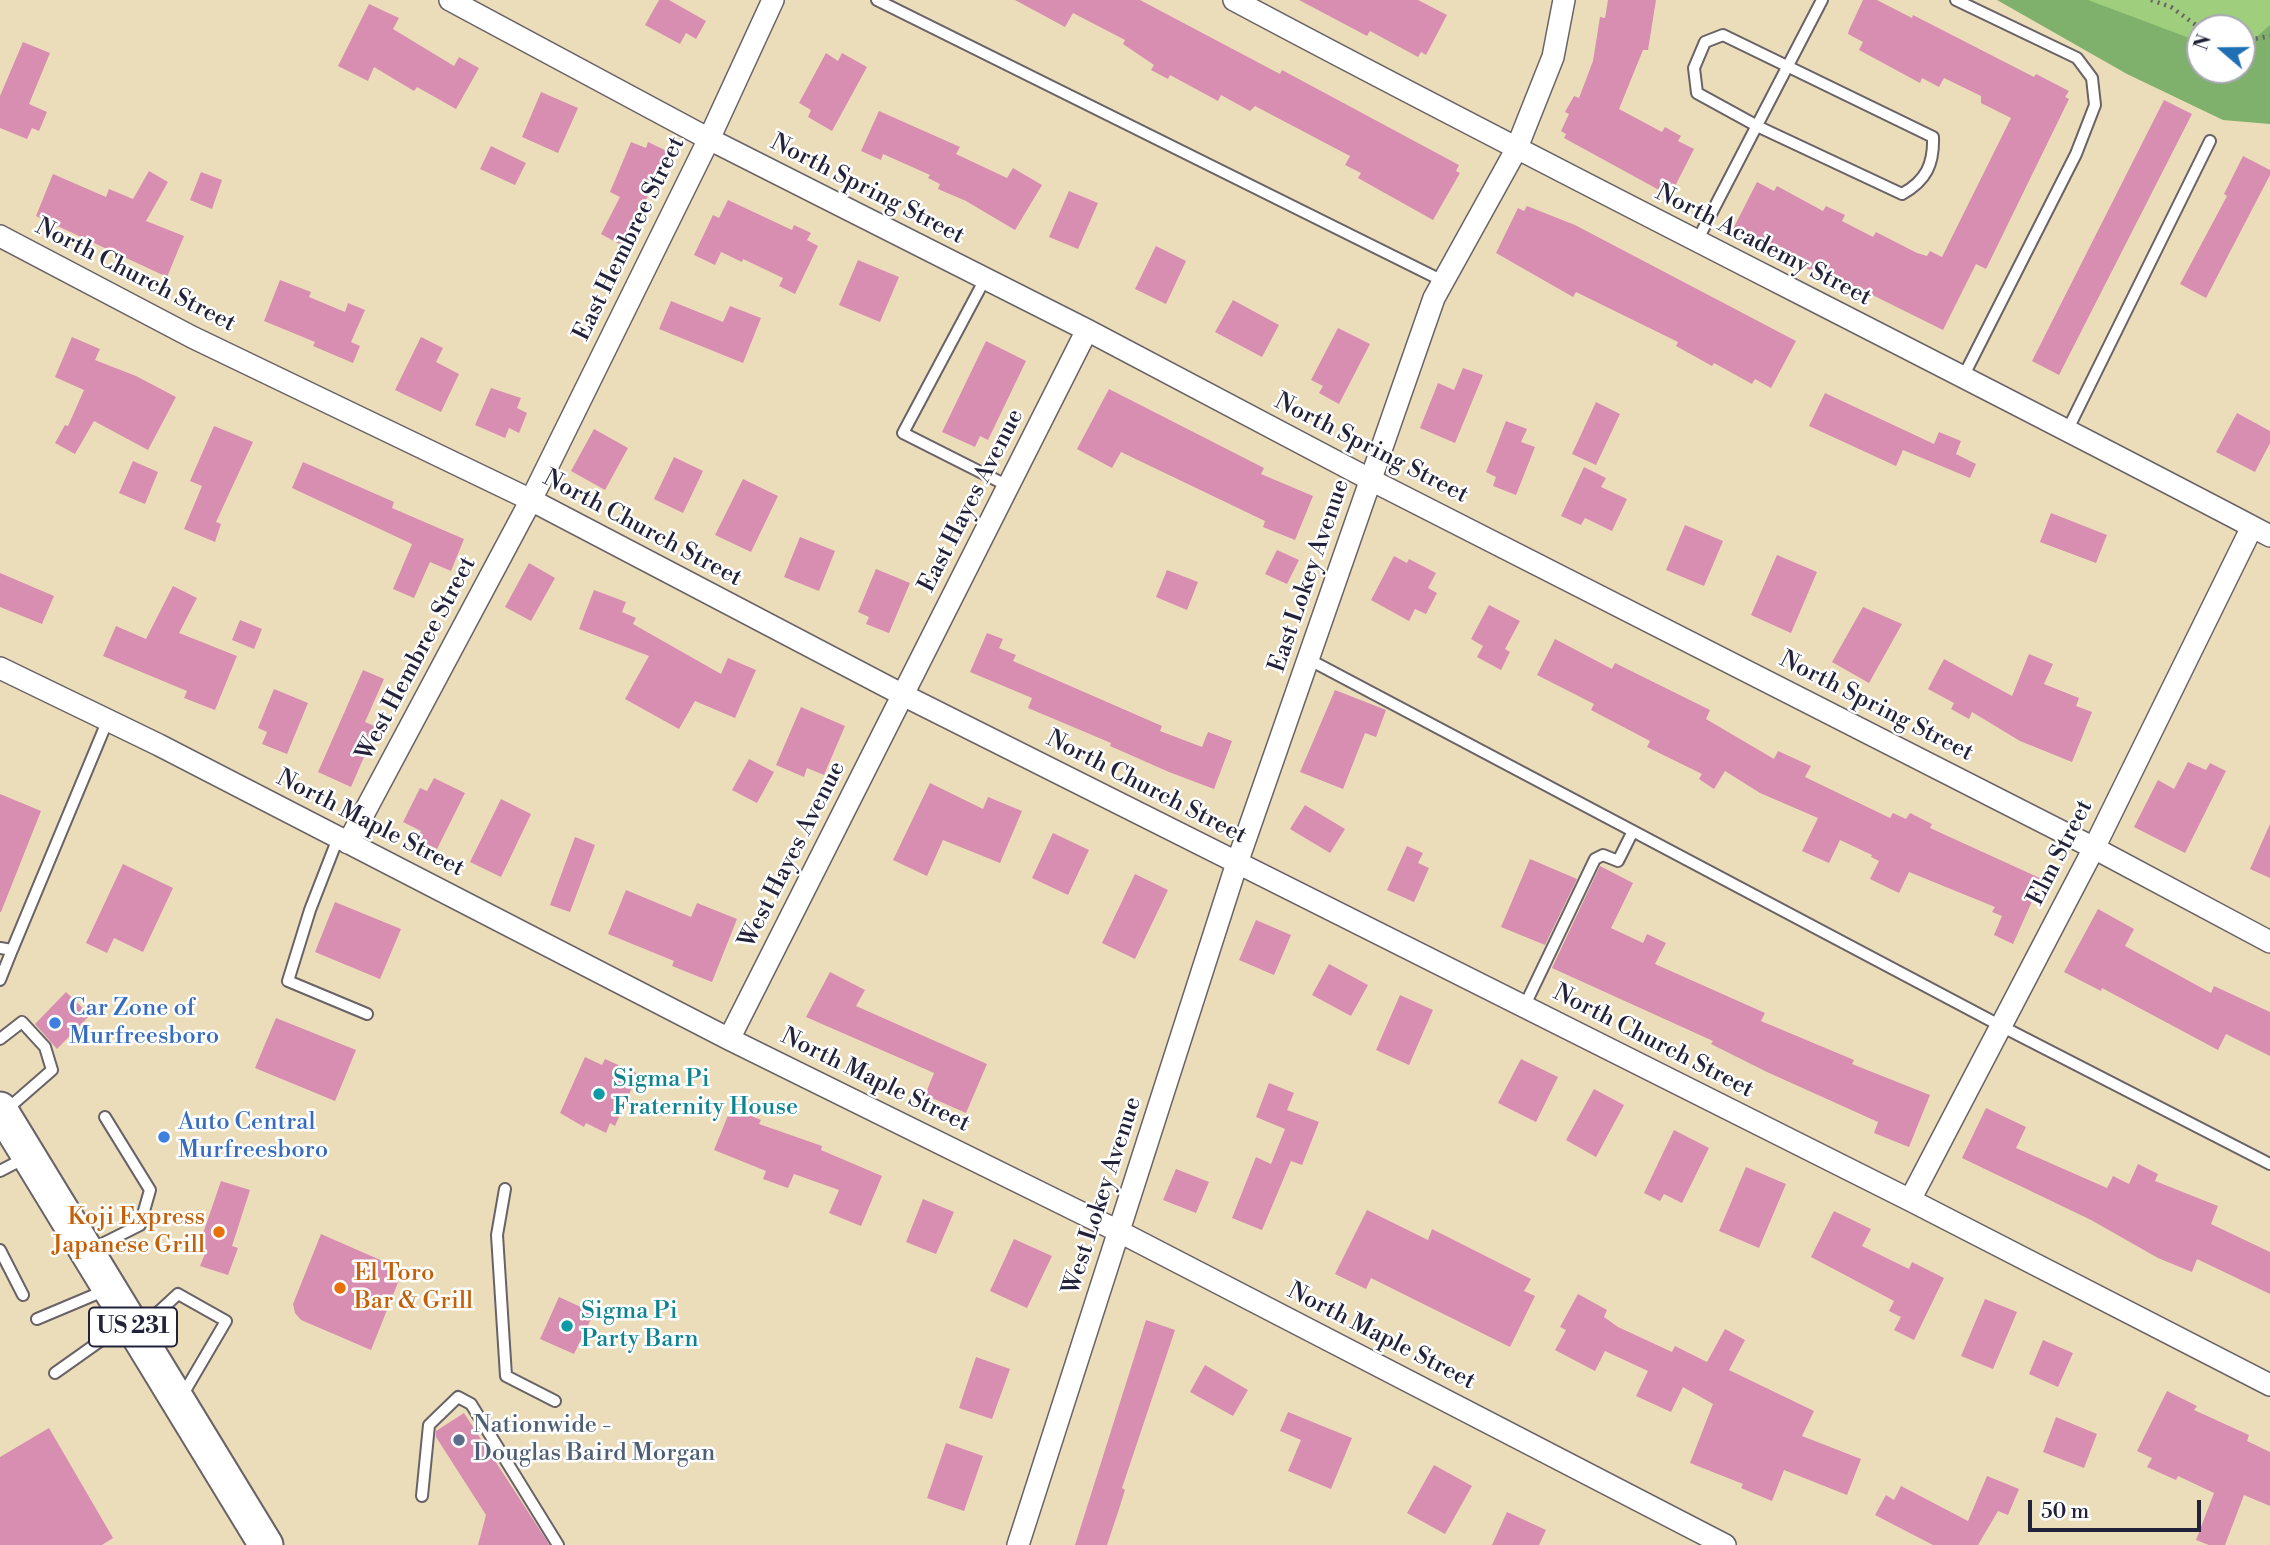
<!DOCTYPE html>
<html>
<head>
<meta charset="utf-8">
<style>
	body { margin:0 }
	#map { position:relative; width:2270px; height:1545px; overflow:hidden; background:#ecddba; font-family:"Libre Bodoni",serif }
	canvas { display:block }
	.north { position:absolute; left:2186px; top:14px; width:70px; height:70px; box-sizing:border-box; background:#fff; border:2px solid #a7a7b1; border-radius:50%; rotate:290deg; font-size:19px; font-weight:700; line-height:28px; text-align:center; color:#22223b }
	.north::after { content:''; display:block; margin:auto; width:24px; height:32px; background:#1f6fb2; clip-path:polygon(50% 0,100% 100%,50% 72%,0 100%) }
	.scale { position:absolute; left:2028px; top:1500px; width:173px; height:32px; box-sizing:border-box; border:4px solid #22223b; border-top:0; padding-left:9px; font-size:21px; line-height:24px; white-space:nowrap; color:#22223b; -webkit-text-stroke:5px #fff; paint-order:stroke }
</style>
</head>
<body>
<div id="map">
<canvas width="2270" height="1545"></canvas>
<div class="north">N</div>
<div class="scale">50 m</div>
</div>
<script>
const context = document.querySelector('canvas').getContext('2d');
context.lineJoin = 'round';
function paint(path, color) { context.fillStyle = color; context.fill(path, 'evenodd'); }
function stroke(path, color, width, dash) { context.strokeStyle = color; context.lineWidth = width; context.lineCap = dash ? 'butt' : 'round'; context.setLineDash(dash || []); context.stroke(path); }
function write(font, color, halo, rows, align = 'center') {
  context.font = font + ' "Libre Bodoni",serif'; context.lineWidth = 5; context.setLineDash([]); context.textBaseline = 'middle'; context.strokeStyle = halo; context.fillStyle = color; for (const [text, x, y, turn = 0] of rows) {
    context.save(); context.translate(x, y); context.rotate((+turn || 0) * Math.PI / 180); context.textAlign = isNaN(turn) ? turn : align; if (halo) context.strokeText(text, 0, 0); context.fillText(text, 0, 0); context.restore();
  }
}
paint(new Path2D(`
	M2059 0H2270V110ZM2200 28H2242V70H2200Z`), '#9fce7d');
paint(new Path2D(`
	M1997 0H2088L2200 42V70H2242V50L2270 25V124L2223 120 2127 74Z`), '#7fb16c');
paint(new Path2D(`
	M659 0H669L706 21 696 39 686 33 680 44 645 25Z
	M1015 0H1140L1280 74 1282 70 1459 165 1456 171 1460 173 1433 220 1358 178 1361 173 1345 165 1350 156 1255 106 1250 111 1221 95 1218 101 1170 75 1168 79 1151 70 1154 65 1123 44 1125 40 1073 13 1065 27Z
	M1299 0H1418L1447 15 1426 55 1421 52 1418 57 1370 31 1367 36Z
	M1608 0H1656L1648 50H1643L1619 109 1662 132 1665 127 1681 136 1678 141 1694 149 1670 196 1564 138 1566 134 1561 131 1569 114 1565 112 1574 96 1579 98 1593 61 1600 17 1605 18Z
	M1863 0H1877L1912 18 1913 15 2034 77 2036 74 2069 91 2065 97 2069 99 1986 269 1976 264 1943 330 1828 273 1825 278 1733 229 1757 182 1774 191 1777 186 1823 211 1826 206 1845 215 1842 221 1873 237 1876 232 1917 253 1927 256 1930 251 1942 257 2011 118 1981 103V96L1944 78 1939 87 1922 78 1920 83 1859 50 1863 42 1848 34 1849 30Z
	M369 4 399 18 393 29 454 66 459 57 479 68 456 109 417 87 414 91 374 67 368 81 338 66Z
	M23 42 50 53 29 104 47 112 39 131 32 128 27 139 0 128V96Z
	M826 53 838 61 842 53 867 67 832 131 808 117 811 110 799 103Z
	M541 92 578 108 558 153 522 137Z
	M2164 100 2192 114 2059 375 2032 361Z
	M879 111 960 147 956 154 1007 178 1013 168 1042 185 1015 230 966 201 938 189 940 184 928 178 930 175 883 154 881 160 861 151Z
	M631 142 646 148 648 142 667 151 643 207 640 205 621 245 601 234 620 197 610 192Z
	M491 146 526 163 515 185 480 169Z
	M2243 156 2270 170V175L2206 298 2180 284 2227 196 2224 194Z
	M149 171 168 182 146 221 184 236 167 277 36 216 53 174 106 197 109 189 133 199Z
	M201 172 222 180 212 209 190 200Z
	M1069 191 1098 203 1078 249 1049 237Z
	M728 200 792 230 794 225 811 233 807 240 818 246 795 294 779 286 783 278 743 259 742 262 721 252 715 265 694 255 713 215 719 218Z
	M1527 206 1575 225 1796 341 1771 388 1755 379 1752 384 1714 363 1712 366 1676 346 1678 342 1576 292 1573 297 1496 253 1518 208 1524 211Z
	M1156 246 1186 261 1166 304 1135 289Z
	M858 260 899 277 880 322 839 305Z
	M280 280 311 292 309 297 345 312 348 303 365 310 351 342 360 346 353 363 313 346 315 342 264 321Z
	M1233 300 1279 325 1262 357 1215 332Z
	M671 301 723 322 730 306 761 318 743 363 659 329Z
	M1338 328 1370 344 1339 404 1319 393 1323 386 1311 380Z
	M72 337 100 349 95 360 136 376 176 397 148 450 94 421 75 454 55 443 65 425 68 426 84 390 55 377Z
	M421 337 443 348 436 362 459 374 441 412 395 390Z
	M986 341 1026 361 988 440 980 436 975 447 942 432Z
	M1463 368 1483 375 1455 443 1420 428 1438 383 1454 390Z
	M491 388 521 398 517 408 527 413 519 433 509 428 505 438 475 425Z
	M1109 389 1264 468 1261 474 1313 496 1295 540 1263 527 1265 521 1121 452 1112 468 1077 449Z
	M1825 393 1934 444 1939 432 1961 441 1956 454 1976 464 1970 478 1903 450 1896 466 1809 426Z
	M1596 402 1620 414 1596 465 1572 454Z
	M2237 413 2270 431V443L2255 472 2216 452Z
	M1506 421 1527 429 1521 442 1535 447 1516 495 1493 486 1496 477 1486 472Z
	M214 426 253 442 216 522 221 524 215 542 184 529 202 486 190 481Z
	M594 429 628 448 605 490 571 471Z
	M674 457 703 471 683 513 654 499Z
	M133 461 158 472 145 504 119 493Z
	M303 462 394 502 392 508 464 539 451 571 430 562 414 598 393 589 412 544 292 488Z
	M1584 467 1606 478 1601 487 1627 499 1612 531 1585 518 1581 525 1561 516Z
	M743 479 778 496 751 552 715 535Z
	M2051 513 2107 535 2096 563 2040 542Z
	M1685 525 1723 541 1704 586 1666 570Z
	M800 537 835 551 819 591 784 577Z
	M1277 550 1299 560 1287 584 1265 574Z
	M1777 555 1817 572 1791 633 1751 615Z
	M1394 556 1407 563 1409 559 1436 573 1428 588 1437 593 1426 614 1415 609 1409 621 1371 600Z
	M529 563 555 578 531 621 505 607Z
	M876 569 910 583 889 633 866 624 869 617 858 612Z
	M1167 570 1198 582 1187 610 1156 597Z
	M0 573 54 596 42 624 0 607Z
	M173 586 197 598 179 633 237 656 215 710 184 698 187 691 103 656 116 626 146 639Z
	M594 590 626 602 622 612 636 618 633 624 721 674 728 658 756 670 735 718 695 701 679 729 625 699 649 656 579 629Z
	M1489 605 1520 621 1505 649 1510 652 1501 670 1477 657 1483 646 1471 639Z
	M1863 607 1902 624 1869 683 1832 662Z
	M240 620 262 629 254 649 232 640Z
	M987 633 1003 639 999 648 1016 655 1013 661 1162 726 1160 731 1202 747 1208 732 1232 741 1214 789 1169 772 1110 746 1111 743 1028 708 1032 698 970 672Z
	M1555 639 1612 669 1615 663 1710 710 1706 719 1774 759 1778 751 1811 766 1805 777 1890 818 1893 813 1906 819 1910 813 1932 824 1930 828 2042 879 2013 944 1994 935 2002 916 1992 912 1995 907 1909 872 1899 893 1870 879 1879 861 1871 857 1872 855 1840 840 1829 863 1802 851 1818 818 1760 793 1725 771 1714 789 1699 779 1702 774 1647 747 1650 741 1591 710 1594 704 1537 675Z
	M2029 654 2053 664 2044 684 2079 698 2076 706 2092 712 2072 762 2020 741 1972 712 1969 719 1951 709 1954 703 1928 689 1944 659 2012 696Z
	M363 670 384 679 365 722 377 727 351 787 318 772Z
	M274 689 308 703 287 754 262 744 267 732 258 728Z
	M1335 690 1386 710 1376 737 1365 733 1343 789 1300 772Z
	M801 707 845 726 824 775 807 768 804 777 776 765Z
	M749 759 774 772 757 803 732 790Z
	M2188 762 2206 770 2210 763 2226 771 2185 853 2134 827 2158 780 2174 789Z
	M434 778 465 793 437 849 417 839 421 831 403 822 420 788 427 791Z
	M930 783 983 809 988 797 1022 811 1000 863 943 840 927 876 893 860Z
	M0 794 41 811 1 912H0Z
	M501 799 531 814 501 877 470 862Z
	M1305 805 1345 829 1330 853 1290 829Z
	M2270 824V878L2250 869Z
	M1053 833 1089 850 1068 895 1032 878Z
	M575 837 595 845 570 912 550 905Z
	M1407 846 1423 853 1418 863 1429 868 1414 902 1387 890Z
	M1530 859 1577 879 1545 945 1501 927Z
	M123 864 173 888 143 952 114 938 107 953 86 943Z
	M1600 866 1633 883 1611 928 1643 943 1647 934 1666 943 1655 964 1765 1013 1761 1021 1854 1060 1852 1064 1930 1095 1909 1147 1874 1133 1878 1122 1767 1072 1711 1044 1713 1041 1552 968Z
	M1135 874 1168 890 1135 959 1102 943Z
	M626 890 691 917 697 903 737 919 712 982 672 966 674 961 608 934Z
	M335 902 401 929 380 979 315 952Z
	M2098 909 2134 929 2125 946 2211 993 2214 986 2270 1012V1056L2226 1034 2218 1050 2102 988 2101 991 2064 972Z
	M1256 920 1291 935 1274 975 1239 960Z
	M1329 964 1368 985 1351 1016 1312 995Z
	M830 972 865 990 856 1006 987 1064 966 1113 925 1095 934 1073 806 1017Z
	M66 992 90 1015 57 1049 35 1024Z
	M1400 995 1433 1010 1409 1065 1376 1050Z
	M276 1018 356 1050 335 1101 255 1068Z
	M585 1057 602 1065 605 1059 638 1074 615 1126 610 1123 606 1133 586 1123 584 1127 560 1113Z
	M1521 1059 1558 1077 1536 1122 1498 1103Z
	M1269 1083 1294 1093 1287 1110 1319 1122 1302 1165 1291 1161 1262 1230 1232 1218 1256 1157 1271 1164 1285 1129 1256 1117Z
	M1594 1089 1624 1105 1596 1157 1566 1140Z
	M731 1108 761 1120 759 1124 822 1146 821 1150 882 1176 861 1226 829 1213 839 1190 794 1174 788 1188 763 1179 766 1171 714 1150Z
	M1986 1108 2026 1127 2016 1148 2107 1188 2113 1176 2129 1184 2138 1164 2158 1174 2155 1181 2218 1206 2211 1224 2270 1252V1294L2197 1259 2192 1272 2158 1258 2091 1220 1962 1158Z
	M1674 1130 1709 1148 1682 1203 1664 1194 1660 1201 1644 1193Z
	M1746 1167 1786 1184 1759 1248 1719 1231Z
	M1176 1169 1209 1182 1196 1213 1163 1200Z
	M221 1181 250 1190 232 1246 238 1248 228 1275 200 1266 205 1254 197 1251Z
	M923 1199 954 1212 936 1254 906 1242Z
	M1367 1210 1428 1240 1432 1229 1531 1279 1524 1291 1535 1296 1510 1347 1371 1278 1366 1289 1335 1274Z
	M1834 1211 1871 1229 1862 1246 1909 1269 1912 1262 1944 1278 1914 1340 1894 1330 1901 1317 1889 1311 1894 1301 1811 1257Z
	M321 1234 394 1266 389 1278 399 1280 371 1350 301 1320 295 1313 293 1304Z
	M1014 1239 1052 1256 1027 1308 990 1291Z
	M1578 1294 1607 1310 1604 1317 1618 1327 1672 1352 1675 1346 1707 1362 1725 1329 1745 1340 1729 1370 1814 1411 1802 1436 1861 1459 1847 1495 1784 1470 1772 1501 1741 1488 1743 1484 1690 1463 1713 1404 1683 1387 1671 1412 1636 1396 1648 1371 1605 1351 1595 1371 1555 1350 1566 1330 1560 1327Z
	M559 1297 594 1313 574 1354 540 1339Z
	M1985 1299 2017 1312 1993 1369 1961 1356Z
	M1146 1320 1175 1330 1122 1488 1125 1490 1119 1509 1107 1545H1075Z
	M2043 1340 2073 1353 2058 1387 2029 1374Z
	M976 1357 1010 1369 992 1419 959 1408Z
	M1205 1365 1248 1390 1233 1416 1190 1392Z
	M2167 1391 2197 1406 2194 1410 2249 1435 2247 1441 2270 1452V1506L2244 1495 2225 1545H2209L2196 1540 2214 1493 2178 1476 2176 1480 2147 1467 2152 1458 2137 1451Z
	M1288 1412 1352 1438 1331 1489 1288 1471 1301 1440 1280 1431Z
	M464 1413 547 1541 549 1545H478L486 1515 436 1437V1431Z
	M2056 1417 2097 1434 2084 1468 2043 1452Z
	M49 1428 113 1538 102 1545H0V1457Z
	M946 1443 983 1456 964 1511 927 1498Z
	M1434 1465 1472 1486 1445 1534 1407 1513Z
	M1987 1476 2019 1489 2008 1515 1998 1511 1978 1545H1933L1875 1515 1886 1495 1894 1500 1901 1486 1968 1521Z
	M1507 1512 1546 1530 1539 1545H1492Z`), '#d88eb1');
const service = new Path2D(`
	M877 0 1443 281
	M1956 0 2077 58 2092 78 2095 105 2076 154 1963 377
	M1723 35 1933 137C1934 164 1926 181 1902 194L1759 127 1697 93 1694 68 1705 42Z
	M1697 241 1822 0
	M985 279 903 433 1008 486
	M2067 431 2210 141
	M1308 659 2001 1026 2270 1164
	M338 838 310 910 288 981 367 1014
	M0 948 12 950 0 980
	M12 950 107 722
	M1524 1007 1595 859 1603 855 1618 861 1633 831
	M0 1039 22 1022 45 1047 52 1070 5 1111
	M0 1171 25 1158
	M505 1189 497 1235 506 1376 555 1401
	M0 1250 23 1295
	M90 1250 140 1225 150 1190 105 1117
	M37 1319 106 1290
	M140 1329 178 1294 226 1321 182 1396
	M55 1373 127 1322
	M422 1496 429 1425 458 1397 471 1404 558 1545`);
const minor = new Path2D(`
	M450 0 709 139 1087 330 1371 480 2094 848 2270 942
	M1234 0C1577 183 1926 355 2270 536
	M0 236 192 337 531 500 903 695 1910 1200 2270 1385
	M0 668 159 745 729 1039 1120 1232 1725 1545
	M348 843 531 500 709 139 773 0
	M729 1039 1087 330
	M1910 1200 2094 848 2252 527
	M1018 1545 1237 863 1434 298 1516 150 1553 57 1564 0`);
const primary = new Path2D(`
	M0 1109 266 1545`);
stroke(service, '#696367', 14);
stroke(minor, '#696367', 24);
stroke(primary, '#696367', 37);
stroke(new Path2D(`
	M2151 0 2171 7 2200 28
	M2242 41 2270 36`), '#696367', 4.5, [2, 5]);
stroke(service, '#fff', 10);
stroke(minor, '#fff', 21);
stroke(primary, '#fff', 33);
for (const [x, y, r, color] of [
	[55,1023,7,"#3f7fe0"],
	[599,1094,7,"#0f9aa8"],
	[164,1137,7,"#3f7fe0"],
	[219,1232,7,"#e8710a"],
	[340,1288,7,"#e8710a"],
	[567,1326,7,"#0f9aa8"],
	[459,1440,7,"#5c6f8a"]
]) { const dot = new Path2D(); dot.arc(x, y, r, 0, 2 * Math.PI); context.fillStyle = color; context.fill(dot); stroke(dot, '#fff', 2.5); }
for (const [x, y, w] of [
	[133,1327,88]
]) { const box = new Path2D(); box.roundRect(x - w / 2, y - 19.5, w, 39, 5); context.fillStyle = '#fff'; context.fill(box); stroke(box, '#22223b', 2); }
write('bold 23px', '#22223b', null, [
	["US 231",133,1327]
]);
write('24px', '#22223b', '#fff', [
	["North Spring Street",867,190,27],
	["East Hembree Street",630,239,-64],
	["North Academy Street",1763,246,27],
	["North Church Street",135,276,27],
	["North Spring Street",1371,449,27],
	["East Hayes Avenue",972,501,-63],
	["North Church Street",642,529,28],
	["East Lokey Avenue",1310,576,-71],
	["West Hembree Street",417,659,-62],
	["North Spring Street",1876,707,27],
	["North Church Street",1146,788,27],
	["North Maple Street",370,824,27],
	["Elm Street",2061,853,-63],
	["West Hayes Avenue",793,855,-63],
	["North Church Street",1653,1042,27],
	["North Maple Street",875,1081,26],
	["West Lokey Avenue",1103,1196,-72],
	["North Maple Street",1381,1337,27]
]);
write('24px', '#366cbe', '#fff', [
	["Car Zone of",69,1009],
	["Murfreesboro",69,1037],
	["Auto Central",178,1123],
	["Murfreesboro",178,1151]
], 'left');
write('24px', '#0d838f', '#fff', [
	["Sigma Pi",613,1080],
	["Fraternity House",613,1108],
	["Sigma Pi",581,1312],
	["Party Barn",581,1340]
], 'left');
write('24px', '#c56008', '#fff', [
	["Koji Express",205,1218],
	["Japanese Grill",205,1246],
	["El Toro",354,1274,"left"],
	["Bar & Grill",354,1302,"left"]
], 'right');
write('24px', '#4e5e75', '#fff', [
	["Nationwide -",473,1426],
	["Douglas Baird Morgan",473,1454]
], 'left');
</script>
</body>
</html>
